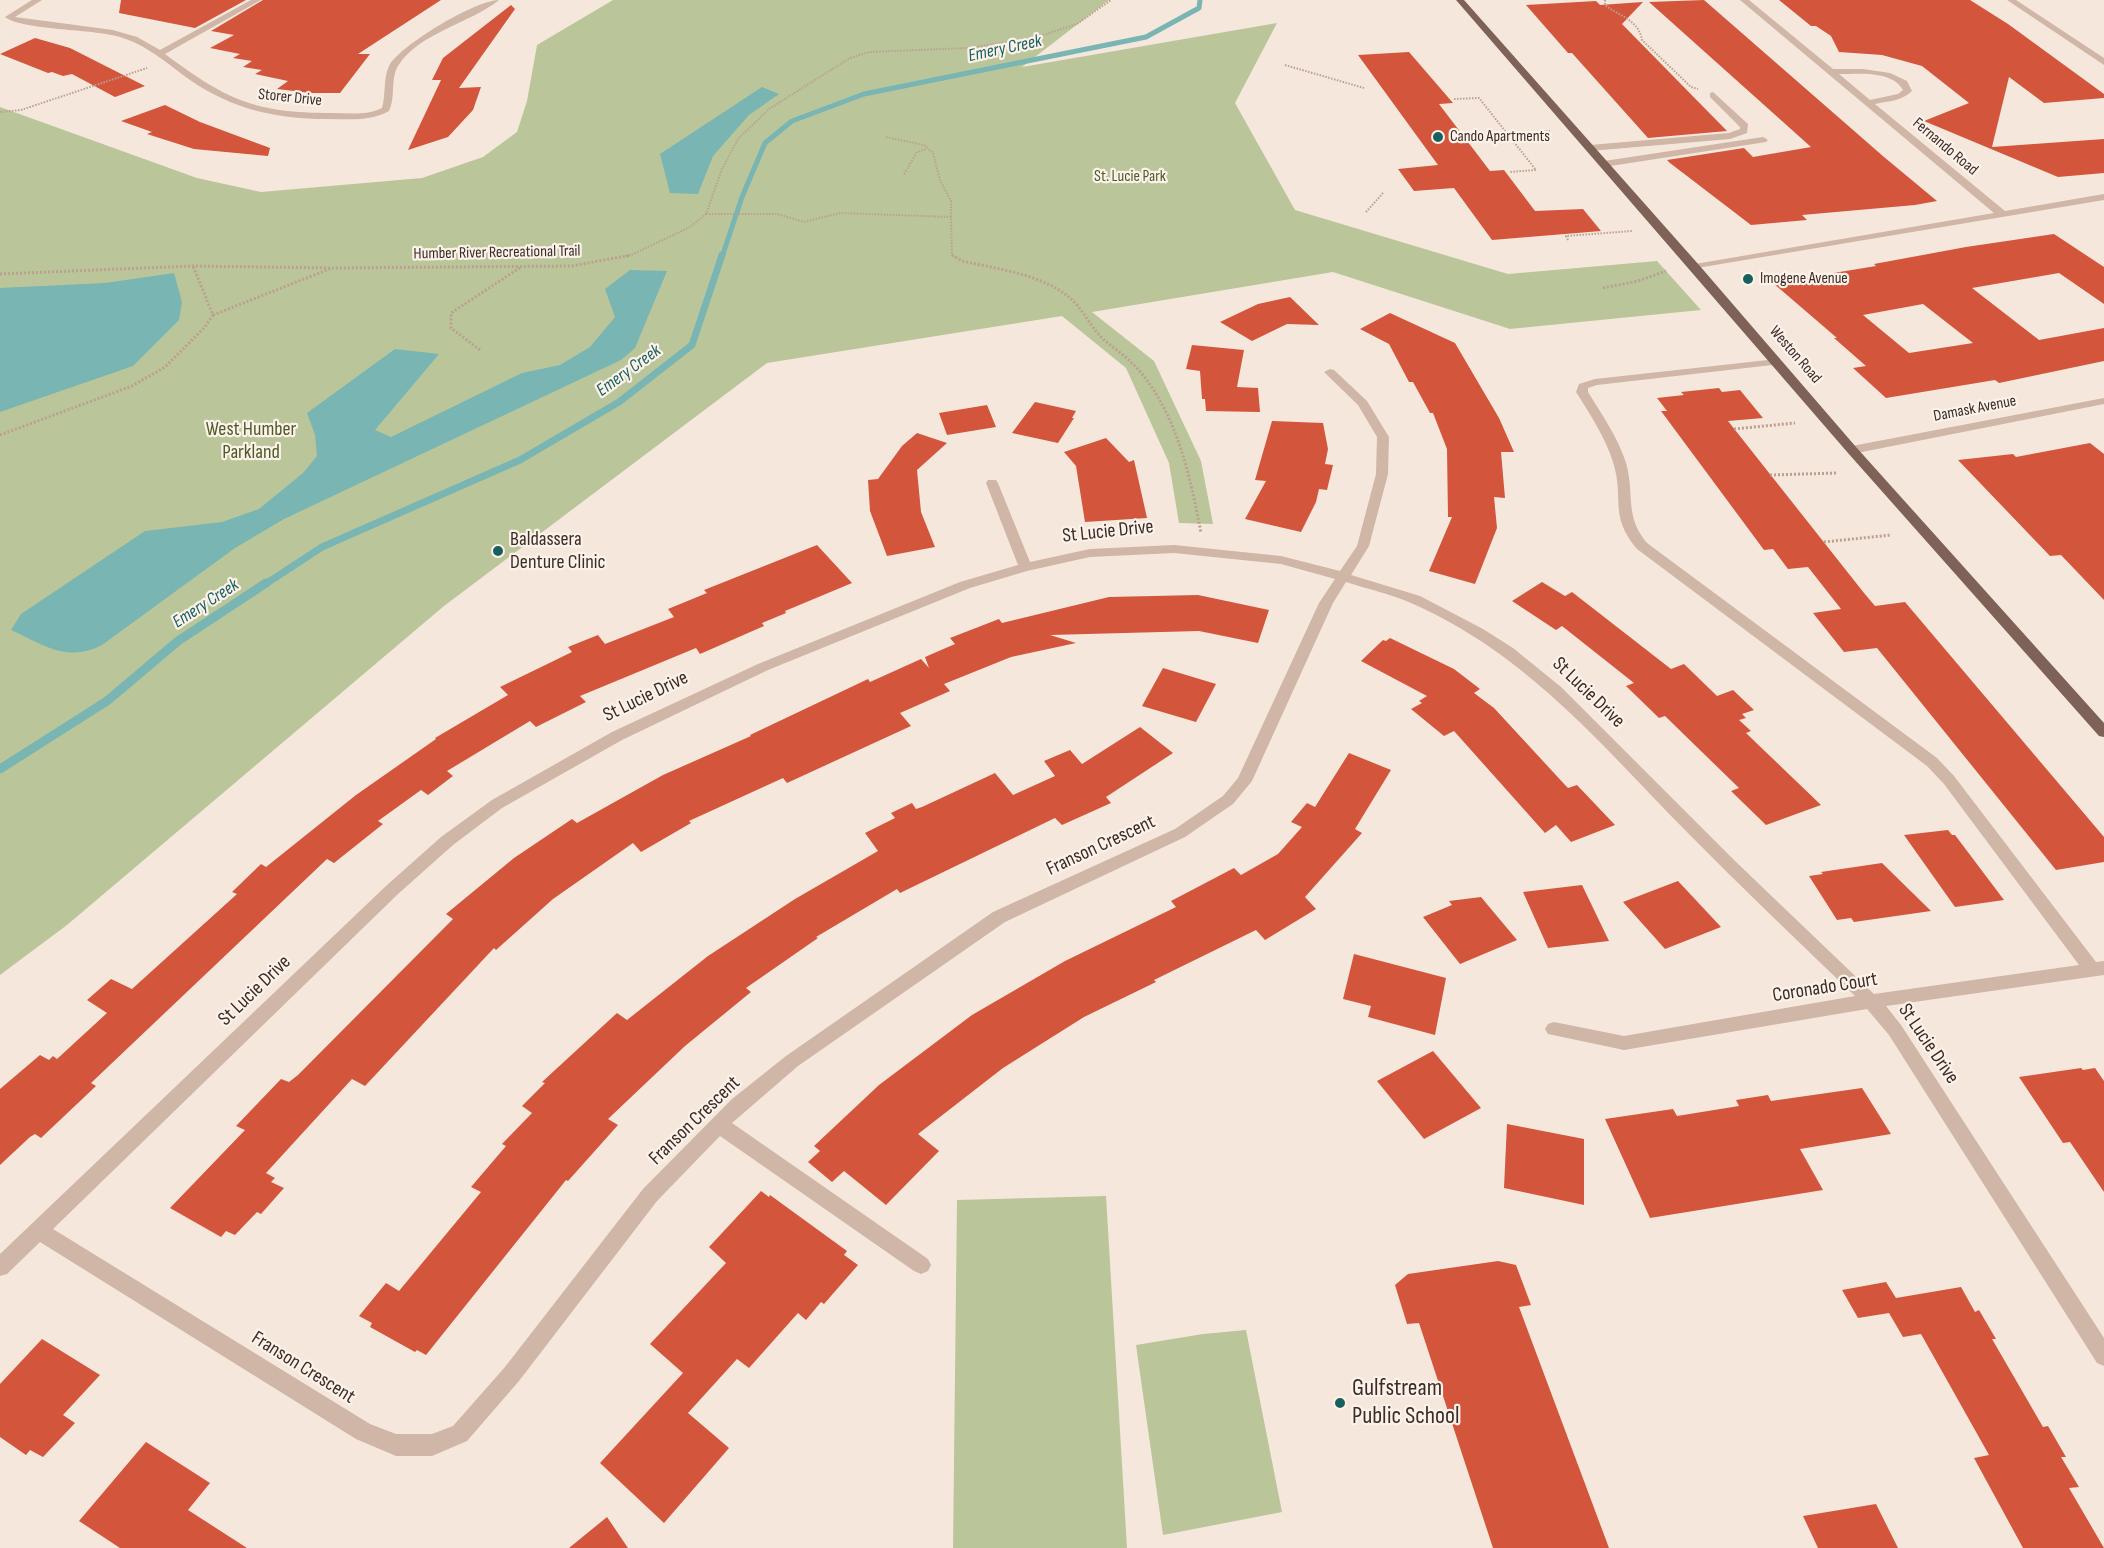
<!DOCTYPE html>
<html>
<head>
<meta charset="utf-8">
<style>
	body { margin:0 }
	canvas { display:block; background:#f5e7dc }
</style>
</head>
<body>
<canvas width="2104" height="1548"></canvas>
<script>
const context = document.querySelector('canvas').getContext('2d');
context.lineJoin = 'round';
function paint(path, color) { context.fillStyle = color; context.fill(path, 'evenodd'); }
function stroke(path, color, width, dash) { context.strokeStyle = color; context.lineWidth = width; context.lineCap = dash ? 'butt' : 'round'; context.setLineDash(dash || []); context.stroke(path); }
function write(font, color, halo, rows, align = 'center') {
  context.font = font + ' "Sofia Sans Condensed",sans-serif'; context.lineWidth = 4.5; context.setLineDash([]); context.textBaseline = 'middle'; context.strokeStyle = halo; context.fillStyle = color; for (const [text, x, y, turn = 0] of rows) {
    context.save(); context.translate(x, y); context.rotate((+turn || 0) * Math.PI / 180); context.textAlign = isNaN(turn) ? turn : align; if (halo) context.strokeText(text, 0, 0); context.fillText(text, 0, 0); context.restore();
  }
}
paint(new Path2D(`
	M613 0H1109L1022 67 1277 23 1235 103 1295 210 1508 274 1657 261 1701 310 1510 329 1333 272 1092 312 1154 361 1201 461 1213 524 1179 523 1169 463 1126 368 1062 316 767 363 444 606 67 925 0 975V107L197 178 261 192 422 178 483 157 517 132 527 101 537 45Z
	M1106 1196 1127 1548H953L957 1200Z
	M1246 1330 1282 1512 1163 1535 1136 1345 1203 1334Z`), '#bac69a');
paint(new Path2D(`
	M762 87 779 94 749 115 713 156 698 194 670 193 660 154Z
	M630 270 667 271 635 348 621 360 284 519 235 548 102 645C67 663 44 645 11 630L21 614 145 531 222 522 259 509 303 473 317 456 315 435 307 413 395 349 439 354 375 430 391 437 522 373 560 365 590 347 615 317 605 289Z
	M174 273 182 302 179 320 133 366 0 412V288L105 283Z`), '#78b5b3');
stroke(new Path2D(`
	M722 257 742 197 765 143 792 121 864 94 1146 37 1199 8 1200 0`), '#78b5b3', 5);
stroke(new Path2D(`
	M264 585 322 547 520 460 619 402 692 345 722 255`), '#78b5b3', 7);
stroke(new Path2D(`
	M0 769 107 701 178 641 266 583`), '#78b5b3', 9);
paint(new Path2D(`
	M121 0H246L195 28 119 13Z
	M263 0H441L358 54H370L340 93H311L277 89 288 81 255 74 262 70 243 67 252 61 233 58 240 54 210 48 234 35 211 31Z
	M1704 0 1884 157 1937 201 1915 205 1802 215 1807 220 1751 225 1670 163 1667 160 1744 148 1753 157 1811 147 1649 2Z
	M1779 0H1970L2008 24 2104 94V98L2044 103 2009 77 1992 147 2104 139V173L2058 177 1924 121 1969 103 1922 66 1882 55 1839 52 1831 36 1816 26H1811Z
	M1596 1 1600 5 1643 2 1622 24 1727 131 1648 138 1572 53H1568L1526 5Z
	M511 5 515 9 459 88 481 87 473 110 448 137 408 150 441 80H432L443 58Z
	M35 38 70 48 145 86 115 97 72 74 63 76 52 72 48 73 0 54Z
	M1409 52 1453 103 1439 104 1490 171 1504 170 1535 211 1583 209 1601 231 1492 240 1454 188 1414 191 1398 169 1438 165 1358 55Z
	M165 105 200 122 270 148 268 156 194 149 147 134 152 132 121 121Z
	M2054 234 2104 267V304L2059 273 1972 288 2039 340 2104 328V361L1999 383 1995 380 1886 398 1853 368 1866 366 1834 338H1837L1773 283 1876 266 1874 264 1966 247ZM1923 304 1973 343 1909 353 1863 315Z
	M1290 297 1319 325 1287 324 1252 341 1220 322 1258 304Z
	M1390 313 1455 343 1499 418 1514 452H1501L1505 498 1494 497 1497 528 1475 584 1429 571 1452 517H1448L1447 449 1433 413H1430L1413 382H1409L1389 344 1360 329Z
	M1192 345 1244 350 1237 387 1258 388 1260 412 1206 411 1205 399H1202L1200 371 1186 369Z
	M1719 388 1722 392 1740 390 1763 418 1728 421 1864 593 1875 606 1905 602 2104 837V862L2056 870 1877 648 1844 652 1813 613 1841 609 1808 567 1788 569 1773 549 1764 550 1661 411H1667L1657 398 1684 395 1681 392Z
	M1035 402 1076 411 1072 418H1074L1058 443 1012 433Z
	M987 405 996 427 947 435 939 413Z
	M1272 421 1323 423 1328 449 1325 464 1333 465 1327 490 1319 489 1316 502 1301 532 1245 519 1266 481 1255 480Z
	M917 433 947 443 917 470 921 512 935 547 887 556 870 511 868 480 878 479 902 446Z
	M1106 438 1129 462 1134 460 1147 518 1085 522 1076 466 1064 452Z
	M2090 443 2104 454V600L2061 555 2050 556 1958 460 2013 454 2016 457Z
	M817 545 852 583 785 611 786 613 762 623 764 626 700 654 696 648 580 696 586 702 536 727 530 721 447 771 453 776 428 795 421 790 378 821 383 824 334 863 327 859 91 1083 96 1086 41 1138 35 1134 30 1137 0 1165V1089L40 1055 49 1060 53 1056 57 1059 107 1013 87 1000 111 979 132 989 237 894 232 892 261 864 266 867 356 795 436 739 435 738 508 695 500 687 572 652 568 647 598 635 605 644 674 617 668 609 707 593 704 590Z
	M1542 582 1565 596 1572 592 1671 669 1684 664 1717 696 1733 690 1754 710 1742 714 1746 718 1739 720 1751 731 1746 733 1821 805 1766 825 1731 791 1739 788 1665 716 1659 718 1626 686 1634 683 1562 626 1556 630 1512 601Z
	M1198 595 1269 610 1258 643 1199 631 1050 635 1076 643 1011 657 944 684 950 691 900 713 911 726 787 783 783 778 689 821 691 823 641 852 633 843 553 899 496 950 494 948 365 1086 352 1079 266 1173 275 1178 271 1182 284 1188 261 1214 257 1212 235 1235 226 1231 221 1237 170 1208 245 1130 236 1126 281 1079 289 1082 298 1075 453 919 446 914 514 858 572 819 577 823 663 775 751 736 750 735 868 679 870 682 921 659 929 668 925 657 955 644 950 638 999 619 1002 623 1109 597Z
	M1390 638 1454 669 1480 689 1474 693 1494 708 1566 786 1568 788 1577 785 1615 825 1571 842 1556 825 1545 833 1454 731 1444 736 1411 709 1422 703 1419 701 1427 696 1361 661 1383 640 1386 641Z
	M1163 668 1216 684 1196 722 1142 706Z
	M1140 727 1173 753 1106 797 1111 803 1062 825 1055 818 900 893 897 889 816 937 818 938 746 988 751 992 685 1046 608 1119 618 1125 568 1181 566 1180 426 1355 417 1350 415 1352 370 1327 372 1323 359 1316 386 1283 399 1291 481 1192 471 1187 506 1146 502 1144 532 1113 522 1106 545 1083 542 1082 617 1013 627 1020 708 956 795 899 878 851 865 833 895 818 891 813 912 803 916 809 922 807 995 773 1013 795 1055 776 1044 761 1070 750 1082 764Z
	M1349 753 1391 770 1355 829 1362 833 1305 897 1316 909 1265 940 1256 930 1154 980 1156 982 1084 1017 1003 1068 918 1134 939 1151 886 1205 844 1171 832 1182 808 1162 820 1151 814 1146 879 1085 972 1015 1065 961 1176 907 1171 901 1234 868 1241 875 1278 854 1302 827 1291 822 1307 803 1315 807Z
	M1948 830 1952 835H1955L2004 900 1955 907 1904 835Z
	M1882 863 1931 911 1854 922 1851 918 1837 920 1809 876 1823 874 1821 872Z
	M1678 881 1721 927 1665 949 1623 902Z
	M1582 885 1609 941 1548 948 1523 892Z
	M1481 897 1517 940 1460 964 1423 917 1452 905 1449 901Z
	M1354 954 1446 978 1435 1035 1368 1017 1371 1006 1343 999Z
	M1433 1051 1481 1108 1424 1139 1377 1081Z
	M2081 1068 2083 1070 2095 1068 2104 1081V1192L2070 1142 2063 1143 2019 1077Z
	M1862 1088 1891 1134 1800 1149 1823 1190 1650 1218 1605 1119 1673 1109 1677 1116 1739 1106 1736 1100 1768 1095 1771 1101Z
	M1507 1124 1584 1139V1205L1504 1188Z
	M761 1191 769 1197 770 1195 847 1251 844 1255 858 1265 824 1304 821 1302 806 1320 798 1313 749 1368 737 1359 688 1413 729 1448 664 1523 600 1463 683 1373 650 1344 726 1263 709 1247Z
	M1498 1261 1516 1265 1531 1305 1519 1307 1609 1548H1493L1419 1323 1407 1324 1395 1285 1408 1274Z
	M1886 1282 1896 1298 1961 1287 1975 1312 1979 1310 1996 1339H1992L2043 1427 2048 1426 2066 1457H2061L2079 1487 2069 1488 2104 1548H2023L1974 1458 1989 1455 1921 1334 1903 1337 1889 1313 1858 1318 1842 1290Z
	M42 1339 100 1375 63 1415 75 1423 43 1457 30 1450 26 1455 0 1437V1384Z
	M146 1442 210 1483 188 1510 247 1548H120L79 1521Z
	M1876 1504 1898 1548H1818L1803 1516Z
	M607 1517 628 1548H569Z`), '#d3563c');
stroke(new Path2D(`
	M1605 0V5C1619 16 1639 20 1642 40L1691 87 1698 89
	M1285 65 1364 88
	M1454 99 1479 98 1536 170 1509 172
	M0 112 21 110 147 68
	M1507 134 1550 131
	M886 137 924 145 933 153 940 180 951 201V217
	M904 174 917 152 927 149
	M1366 212 1383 193
	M706 214H777L804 222 840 213 951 217 952 255 955 257
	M1568 240 1566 236 1632 231
	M623 257 631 255 690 227 706 214 722 169 738 139 769 109 850 58 869 52 968 48 1034 38 1077 24 1111 0`), '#bba090', 2, [1.5, 1.5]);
stroke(new Path2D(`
	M952 255 962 261C997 269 1042 274 1070 298 1083 309 1090 326 1102 338 1113 348 1126 356 1137 368 1177 413 1190 476 1201 533
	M0 274 193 266 334 268 572 266 631 255
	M1603 288 1638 281 1666 271
	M213 315 332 268
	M480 350 451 328V313L521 267
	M1734 429 1795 423
	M0 435 132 386 165 367 204 328 213 315 193 266
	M1770 475 1837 473
	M1824 542 1891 535`), '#bba090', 3, [2, 2]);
paint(new Path2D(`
	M32 0H42L15 17 113 30 137 37 160 50 251 0H261L165 54C227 100 254 113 332 113 349 113 366 116 382 108 386 94 383 79 389 66 400 45 476 0 499 0 471 23 418 33 398 66 390 79 396 97 389 111 369 122 349 119 327 119 276 119 232 109 190 80 168 64 147 45 120 37 94 29 21 30 5 17Z
	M1740 0H1749L1833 69H1863L1890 73 1907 81 1912 91C1902 101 1889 101 1875 104L2005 211 2104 194V200L1691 269 1690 267 1695 264 1994 213ZM1839 74C1859 74 1892 70 1903 90L1898 94 1870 100Z
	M2007 0H2016L2104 58V65Z
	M1713 92 1748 124 1747 133 1730 139 1590 151 1585 148 1590 145 1729 133 1740 129V127L1710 97V93Z
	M1763 137 1768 140 1766 142 1604 167 1599 164 1604 161Z
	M1777 359 1783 362 1781 364 1597 385 1588 388V392C1602 415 1618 437 1626 463 1635 494 1624 516 1647 543L1937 758 1954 776 2096 962 2104 961V975L1886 1006 1901 1025 2104 1338V1366L2097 1363 1889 1035 1867 1009 1624 1050 1548 1034 1545 1029 1548 1024 1554 1022 1624 1036 1855 996C1797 940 1739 885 1683 828 1598 741 1525 653 1411 603 1391 594 1367 589 1346 582L1333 603 1252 781 1233 804 1185 837 1005 922 798 1066 732 1123 928 1259 931 1265 928 1271 921 1274 914 1271 720 1136 657 1201 519 1381 467 1441 432 1456H396L356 1439 40 1242 7 1274 0 1276V1254L386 886 441 837 492 800 612 732 758 664 960 582 1018 565 986 483 988 480H996L998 483 1030 562 1090 549 1174 545 1281 556 1340 571 1357 546 1376 474 1377 437 1358 405 1324 372 1330 369 1334 370 1367 401 1389 437 1388 474 1369 546 1351 575 1420 596 1483 629 1513 648 1561 687 1735 861 1874 994 2079 965 1944 784 1927 766 1637 549C1608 514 1625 500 1613 462 1605 437 1590 414 1576 392L1579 384 1595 379ZM1174 553 1281 564 1335 579 1319 603 1238 778 1223 796 1175 829 993 912 786 1056 732 1099 643 1189 505 1367 453 1426 432 1434H396L370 1424 53 1229 398 894 453 845 502 808 622 740 768 670 970 588 1027 571 1090 557Z
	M2104 398V404L1852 454 1846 450 1852 446Z`), '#cfb6a6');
paint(new Path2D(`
	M1456 0H1464L1699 265 1856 447 2104 723V737L2099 736 1848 453Z`), '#7e6157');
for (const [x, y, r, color] of [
	[1438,137,6,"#186060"],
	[1748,279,6,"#186060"],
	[498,551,6,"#186060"],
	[1340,1403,6,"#186060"]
]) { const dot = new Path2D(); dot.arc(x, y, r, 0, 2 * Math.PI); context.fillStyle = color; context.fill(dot); stroke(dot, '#fcf2e9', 2); }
write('16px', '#3a2c28', '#fcf2e9', [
	["Storer Drive",290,98,6],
	["Fernando Road",1945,147,40],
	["Humber River Recreational Trail",497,253,-1],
	["Weston Road",1795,355,49],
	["Damask Avenue",1975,409,-11]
]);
write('16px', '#3a2c28', '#fcf2e9', [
	["Cando Apartments",1450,137],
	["Imogene Avenue",1760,279]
], 'left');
write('16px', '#4c5b29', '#fcf2e9', [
	["St. Lucie Park",1130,177]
]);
write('italic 18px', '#186060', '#fcf2e9', [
	["Emery Creek",1005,49,-12],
	["Emery Creek",629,371,-36],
	["Emery Creek",206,604,-33]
]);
write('20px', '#4c5b29', '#fcf2e9', [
	["West Humber",251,430],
	["Parkland",251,453]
]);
write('20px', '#3a2c28', '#fcf2e9', [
	["St Lucie Drive",1108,532,-6],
	["St Lucie Drive",1588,693,44],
	["St Lucie Drive",646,697,-26],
	["Franson Crescent",1101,846,-25],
	["Coronado Court",1825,988,-9],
	["St Lucie Drive",255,991,-44],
	["St Lucie Drive",1928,1044,56],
	["Franson Crescent",695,1121,-44],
	["Franson Crescent",303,1368,32]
]);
write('20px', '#3a2c28', '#fcf2e9', [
	["Baldassera",510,540],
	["Denture Clinic",510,563]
], 'left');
write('24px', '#3a2c28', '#fcf2e9', [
	["Gulfstream",1352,1389],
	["Public School",1352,1417]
], 'left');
</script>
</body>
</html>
